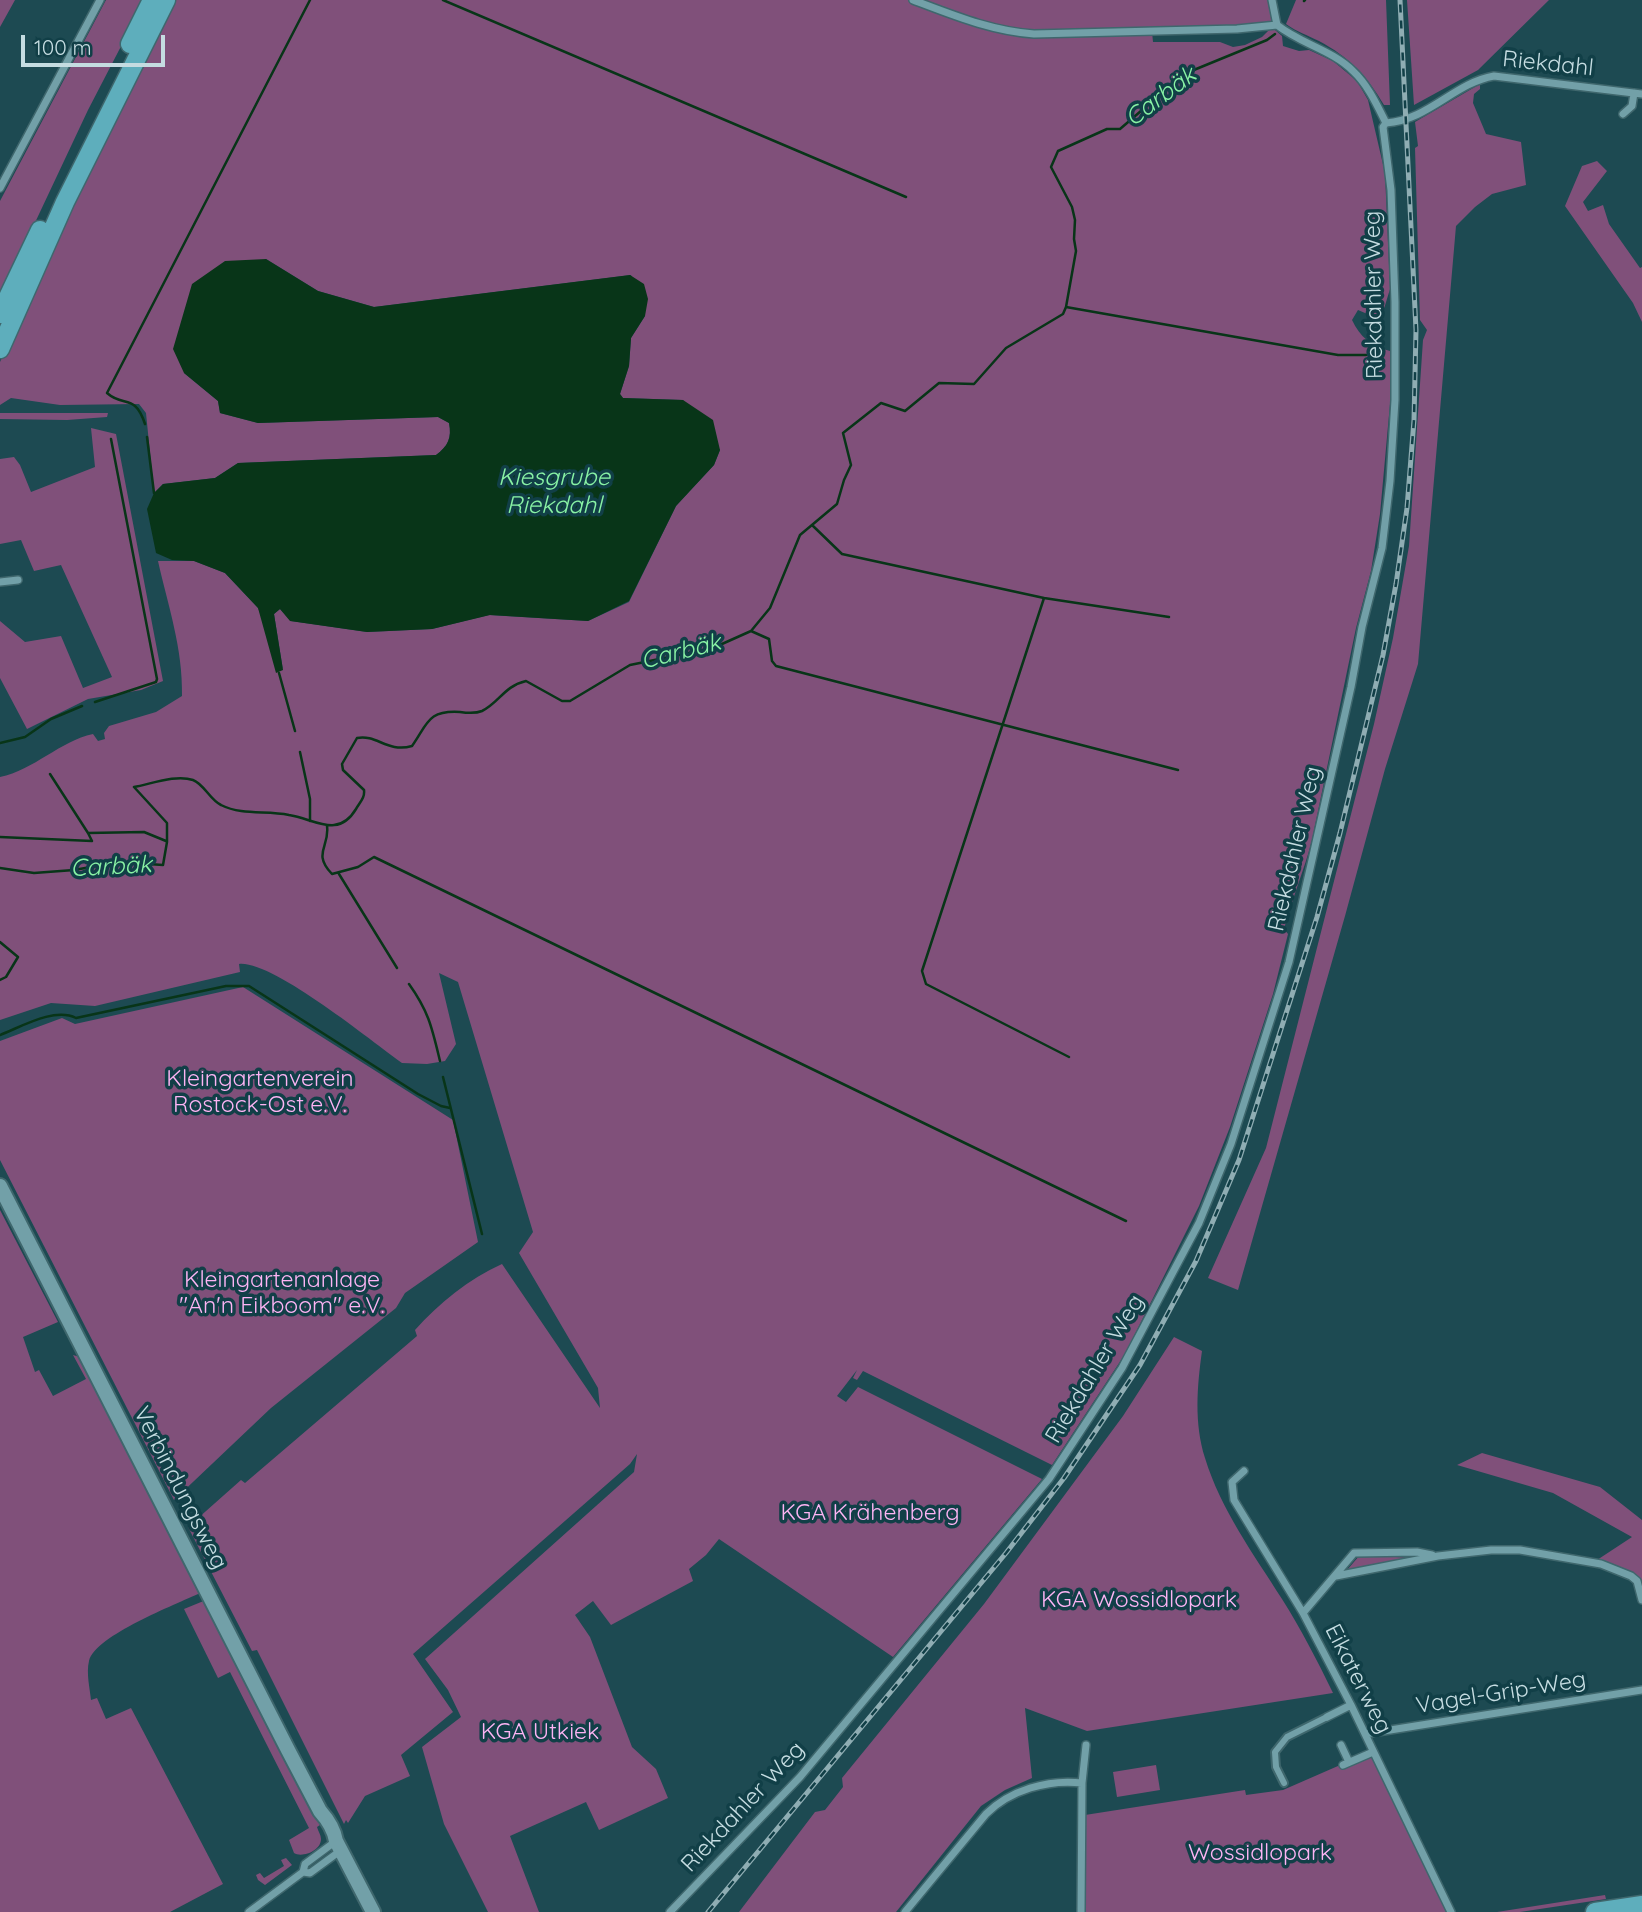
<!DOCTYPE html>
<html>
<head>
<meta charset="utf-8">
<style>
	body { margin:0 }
	#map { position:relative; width:1642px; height:1912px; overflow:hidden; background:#1d4a52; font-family:Quicksand,sans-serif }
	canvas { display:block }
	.scale { position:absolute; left:21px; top:35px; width:144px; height:32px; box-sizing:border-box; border:4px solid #c5dce1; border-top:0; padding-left:9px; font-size:21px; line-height:24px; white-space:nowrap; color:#c5dce1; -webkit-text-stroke:5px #113f47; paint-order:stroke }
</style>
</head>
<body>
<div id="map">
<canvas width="1642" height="1912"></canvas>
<div class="scale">100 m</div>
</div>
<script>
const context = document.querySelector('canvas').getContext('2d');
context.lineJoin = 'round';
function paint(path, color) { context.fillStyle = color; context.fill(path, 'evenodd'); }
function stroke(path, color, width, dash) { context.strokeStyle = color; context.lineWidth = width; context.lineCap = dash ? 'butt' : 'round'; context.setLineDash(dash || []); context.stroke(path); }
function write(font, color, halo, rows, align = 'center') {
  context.font = font + ' Quicksand,sans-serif'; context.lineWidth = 7; context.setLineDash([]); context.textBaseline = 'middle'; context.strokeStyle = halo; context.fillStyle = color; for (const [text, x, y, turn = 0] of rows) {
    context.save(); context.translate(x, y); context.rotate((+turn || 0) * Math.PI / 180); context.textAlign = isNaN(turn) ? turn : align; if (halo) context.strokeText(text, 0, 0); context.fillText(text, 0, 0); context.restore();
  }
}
paint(new Path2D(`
	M0 0H15L0 27Z
	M106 0H145L88 110 0 297V201Z
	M171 0H1271L1277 25 1152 32 1153 42H1220L1233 47 1245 45 1262 37 1269 30H1275L1282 36 1283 46 1299 51 1309 50 1333 61 1357 81 1368 100 1385 173 1390 289 1383 312 1372 316 1358 310 1352 320C1360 337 1371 346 1390 351L1391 393 1380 514 1371 571 1356 628 1312 840C1304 871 1292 898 1284 929L1288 934 1273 994 1230 1127 1199 1206 1125 1354 1052 1465 863 1371 857 1380 853 1378 857 1370 837 1396 846 1402 858 1387 1042 1479 893 1657 719 1539 706 1555 689 1569 693 1581 611 1625 593 1601 575 1615 590 1637 632 1747 656 1769 668 1798 599 1830 586 1802 510 1836 539 1912H488L444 1824 422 1747 461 1717 448 1690 425 1659 634 1472 637 1454 630 1464 413 1654 453 1712 401 1755 410 1776 365 1796 348 1823 346 1820 344 1824 257 1650 252 1651 188 1527 241 1480 245 1483 417 1336 415 1330C439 1303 469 1279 502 1264L600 1408 598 1388 519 1253 533 1232 458 982 439 973 456 1044 445 1061 427 1064 402 1063C371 1041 272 960 239 964L240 972 95 1006 51 1003 0 1020V777C34 770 60 741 93 734L98 741 105 739 104 733 109 726 156 712 182 696C183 648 168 606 158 561H194L225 573 258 608 283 670 274 614 280 609 291 621 367 632 432 629 489 615 588 621 629 602 676 506 714 465 720 450 683 400 623 398 620 394 629 366 631 338 645 316 631 275 374 307 318 291 266 259 184 373 218 401 220 413 258 423 438 417 449 423C452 438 448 446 436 455L238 463 215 478 163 484 154 493 146 413 139 404 60 405 11 398 0 405V362L26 302Z
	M1296 0H1386L1390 105H1384C1367 76 1349 57 1319 41 1307 35 1297 32 1286 24Z
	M1407 0H1549L1478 70 1414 105Z
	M1480 84V89L1474 94 1473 103 1486 134 1521 142 1526 185 1492 194 1475 207 1456 226 1418 664 1385 769 1345 916 1238 1290 1208 1278 1266 1148 1374 724 1393 638 1409 546 1423 340 1427 330 1420 320 1415 148 1418 146 1415 122Z
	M1597 161 1607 171 1583 202 1588 211 1603 205 1609 224 1640 268 1642 267V322L1633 303 1565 206 1582 166Z
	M0 413H108L107 417 67 420 0 419Z
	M91 428 116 434 163 681 141 690 88 699 27 729 0 678V621L25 642 61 636 83 688 112 677 61 565 34 571 21 540 0 544V459L14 457 20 465 31 492 95 467Z
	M243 987 453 1120 478 1242 405 1293 396 1308 271 1408 174 1500 0 1160V1041L62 1018 75 1024Z
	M0 1210 58 1322 23 1337 35 1372 39 1370 53 1396 86 1379 73 1355 83 1358 200 1593C175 1605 96 1635 89 1661 86 1673 90 1689 91 1700L97 1698 106 1719 131 1708 223 1884 170 1912H0Z
	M1174 1337 1202 1351C1197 1387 1194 1423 1205 1458 1221 1510 1253 1553 1282 1599 1301 1629 1317 1660 1333 1693L1087 1731 1025 1708 1032 1778 1005 1790 981 1806 896 1912H739L815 1812 825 1810 843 1787 842 1778 984 1604 1123 1416Z
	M1482 1453 1600 1487 1642 1520V1600L1637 1581 1597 1560 1632 1537 1553 1493 1457 1465Z
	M1360 1555 1414 1558 1347 1570Z
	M206 1600 320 1825 317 1827C318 1831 321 1835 321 1839 321 1851 302 1858 294 1853L289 1840 309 1828 230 1672 218 1678 184 1609Z
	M1370 1752 1445 1907 1446 1912H1083L1085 1815 1245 1790 1246 1795 1283 1790Z
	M1156 1765 1160 1790 1117 1797 1113 1772Z
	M286 1858 292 1865 265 1885 258 1880 256 1875 260 1873 264 1878 284 1866 281 1860Z
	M1605 1895 1606 1899 1520 1912H1497Z`), '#80507a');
paint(new Path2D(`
	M266 259 318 291 374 307 630 275 644 284 648 299 645 316 631 338 629 366 620 394 623 398 683 400 713 420 720 450 714 465 676 506 629 601 588 621 490 615 432 629 367 632 290 621 280 609 274 614 283 670 276 673 258 608 225 573 194 561 172 560 156 553 147 509 154 493 163 484 215 478 238 463 436 455C448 446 452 438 449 423L438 417 258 423 220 413 218 401 184 373 173 349 192 284 225 261Z`), '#083518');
stroke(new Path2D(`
	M443 0 906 197
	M1304 1 1305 0
	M1066 307 1338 355H1366
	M145 424C135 393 124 408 107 393L310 0
	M147 437 154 493
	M812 525 842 554 1044 598 922 971 926 984 1069 1057
	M1044 598 1169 617
	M751 631 769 639 772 661 776 666 1178 770
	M279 673 295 731
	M95 702 156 682 157 679 111 439
	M0 743 25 737 51 719 82 706
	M300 752 310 799V821
	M50 774 88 833 144 832 166 841
	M327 826C330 847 312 853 332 874L358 867 374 857 1126 1221
	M0 837 92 841 88 833
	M0 868 34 873 74 870 119 862 163 865 167 842V823L134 787C151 784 176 774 193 780 204 784 210 800 221 805 243 816 266 810 289 815 315 819 338 839 356 809 360 802 365 798 364 790L343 770 342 764 357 738C377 734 387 753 412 746 428 723 428 710 460 712 467 713 475 714 482 711 499 703 504 686 526 681L562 701H570L630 665 713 648 751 631 770 608 800 535 837 504 844 480 851 465 843 433 881 403 905 411 939 383 974 384 1006 348 1063 314 1066 307 1076 251 1074 239 1075 220 1072 207 1051 167 1058 151 1107 129H1120L1184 74 1267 40 1275 34
	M339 874 397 968
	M0 942 18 957 6 977 0 980
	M409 984C429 1012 432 1028 440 1061
	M0 1035C21 1027 54 1007 76 1018L226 986H249L418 1094 441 1106 450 1108
	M443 1077 482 1234`), '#083518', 2.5);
const pedestrian = new Path2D(`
	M1284 1783 1276 1767 1275 1752 1287 1737 1327 1717`);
const minor = new Path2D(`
	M1272 0 1277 25
	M1623 114 1632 106 1634 93
	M1386 123C1429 120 1454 83 1494 76L1642 94
	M0 188 100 0
	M0 582 18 580
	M1244 1471 1232 1482 1234 1500 1303 1613 1351 1705 1451 1912
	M1336 1576 1438 1556 1491 1550H1520L1601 1564 1631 1576 1637 1581 1642 1600
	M1303 1613 1354 1553 1417 1552 1432 1555
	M1327 1717 1351 1705
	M1365 1734 1642 1690
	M1341 1745 1349 1762
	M1343 1765 1373 1752
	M303 1872 305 1864 336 1841
	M249 1912 303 1872 310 1873 340 1851
	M670 1912 800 1777 1049 1479 1122 1368 1199 1223 1231 1144 1289 962 1351 687 1362 627 1382 548 1390 481 1395 400V302L1391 190 1383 127 1386 123C1377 105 1368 85 1353 71 1332 50 1301 44 1277 25L1237 29 1034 34C991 31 953 15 913 0
	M905 1912 986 1814C1010 1790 1048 1779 1082 1783
	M1081 1912 1082 1783 1086 1745`);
const secondary = new Path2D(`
	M0 1186 288 1750 320 1811C328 1820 334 1829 336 1841L373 1912`);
const primary = new Path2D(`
	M130 44 152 0
	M0 314 40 230
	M0 349 65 202 166 0
	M1595 1912 1642 1905`);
stroke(pedestrian, '#3f676d', 10);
stroke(minor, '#3f676d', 10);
stroke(secondary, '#3f676d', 18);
stroke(primary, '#3f676d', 21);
stroke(pedestrian, '#72a0a8', 6);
stroke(minor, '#72a0a8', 7);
stroke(secondary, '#72a0a8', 14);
stroke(primary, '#5eaebc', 18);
const rail = new Path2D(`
	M708 1912 1006 1553 1064 1478 1140 1365 1196 1261 1239 1160 1317 917 1340 833 1383 655 1396 584 1407 508 1414 420 1416 330 1400 0`);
stroke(rail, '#8fadb3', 5);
stroke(rail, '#113f47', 2.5, [8]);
write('23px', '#c5dce1', '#113f47', [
	["Riekdahl",1548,64,6],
	["Riekdahler Weg",1374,295,-91],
	["Riekdahler Weg",1295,849,-77],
	["Riekdahler Weg",1095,1369,-59],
	["Verbindungsweg",180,1488,63],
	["Eikaterweg",1358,1679,63],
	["Vagel-Grip-Weg",1501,1693,-9],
	["Riekdahler Weg",743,1807,-47]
]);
write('23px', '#fdb4f4', '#113f47', [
	["Kleingartenverein",260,1079],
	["Rostock-Ost e.V.",260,1105],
	["Kleingartenanlage",282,1280],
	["\"An'n Eikboom\" e.V.",282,1306],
	["KGA Krähenberg",870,1513],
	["KGA Wossidlopark",1139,1600],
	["KGA Utkiek",540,1732],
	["Wossidlopark",1260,1853]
]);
write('italic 24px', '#89f3a5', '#113f47', [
	["Carbäk",1161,97,-37],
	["Kiesgrube",554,478],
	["Riekdahl",554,506],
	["Carbäk",681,652,-14],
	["Carbäk",111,867,-3]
]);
</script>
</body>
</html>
